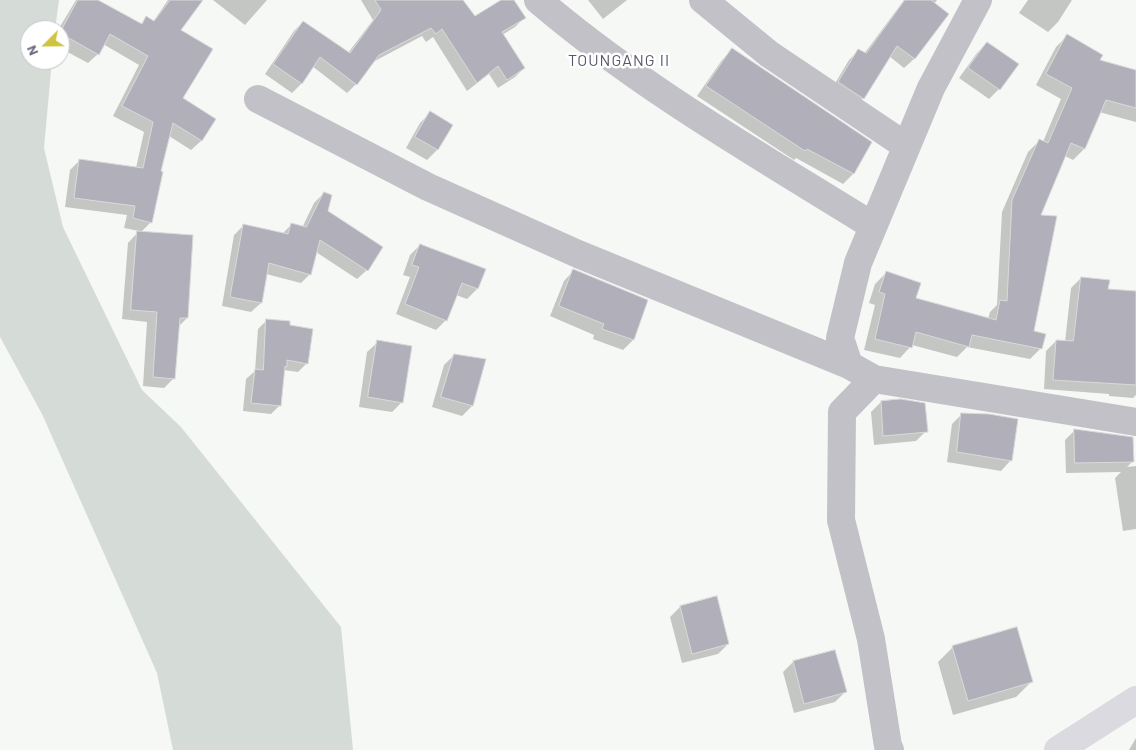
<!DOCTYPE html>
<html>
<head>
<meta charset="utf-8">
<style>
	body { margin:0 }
	#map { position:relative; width:1136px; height:750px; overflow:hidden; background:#f6f8f5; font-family:Barlow,sans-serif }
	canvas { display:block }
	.north { position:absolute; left:20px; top:20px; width:50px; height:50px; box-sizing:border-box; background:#fff; border:1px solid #c5c3cd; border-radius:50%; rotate:247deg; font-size:14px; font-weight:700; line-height:20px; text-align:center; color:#6e6a83 }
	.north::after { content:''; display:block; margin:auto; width:18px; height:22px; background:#cfc43e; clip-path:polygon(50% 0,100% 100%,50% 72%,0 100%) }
</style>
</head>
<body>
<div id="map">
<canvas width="1136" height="750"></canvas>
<div class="north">N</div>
</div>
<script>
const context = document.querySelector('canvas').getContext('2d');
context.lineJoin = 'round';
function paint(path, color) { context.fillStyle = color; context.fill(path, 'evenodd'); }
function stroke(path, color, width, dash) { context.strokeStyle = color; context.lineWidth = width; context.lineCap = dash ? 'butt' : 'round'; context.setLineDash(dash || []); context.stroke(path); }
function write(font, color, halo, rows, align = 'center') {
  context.font = font + ' Barlow,sans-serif'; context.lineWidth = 5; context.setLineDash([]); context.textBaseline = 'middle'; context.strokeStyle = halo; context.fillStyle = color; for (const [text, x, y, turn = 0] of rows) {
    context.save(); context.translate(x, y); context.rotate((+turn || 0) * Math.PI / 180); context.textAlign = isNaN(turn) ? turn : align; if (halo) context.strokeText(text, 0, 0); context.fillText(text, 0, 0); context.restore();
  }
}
paint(new Path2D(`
	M0 0H59L55 30H30V60H52L44 148 63 227 142 390 181 427 341 627 353 750H173L157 673 42 414 0 337Z`), '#d5dcd8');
paint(new Path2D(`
	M76 0H96L140 25 147 18 153 22 168 0H198L179 30 181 98 214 119 201 141 191 150 169 136 159 172 151 222 140 233 187 318 178 327 174 378 164 388 143 386 147 322 122 319 128 243 139 231 124 228 127 215 65 207 70 170 80 160 136 168 144 132 113 116 139 65 103 44 98 54 88 63 60 48V30H58Z
	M213 0H267L245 25Z
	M361 0H461L475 18 504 0H513L524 18 515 27 502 35 524 68 515 77 498 88 489 74 467 91 433 37 426 42 422 36 373 62 356 84 347 93 312 66 301 84 292 93 265 74 294 31 303 22 348 53 373 20Z
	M588 0H627L603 19Z
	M904 0H937L934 4 947 14 914 59 904 68 889 56 863 98 853 108 830 92 849 60 859 50 864 54Z
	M1028 0H1072L1058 22 1048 32 1019 13Z
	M1067 36 1098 61 1136 72V122L1099 112 1084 149 1073 160 1065 156 1039 216 1033 332 1041 348 1030 359 967 347 957 357 912 345 900 358 864 350 875 305 869 303 875 284 886 273 914 299 988 319 990 312 997 305 1002 212 1028 152 1039 141 1043 142 1061 99 1036 85 1056 47Z
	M987 43 999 89 989 99 959 78 977 53Z
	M732 50 870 142 853 174 843 184 796 158 794 160 697 96 722 60Z
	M430 113 451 125 437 150 427 160 406 148 420 123Z
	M324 193 327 211 367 270 357 279 316 252 310 274 301 283 266 274 261 303 251 312 222 306 234 235 243 226 282 234 291 225 302 228 314 203Z
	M420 245 484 270 477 289 467 299 456 295 446 320 436 330 396 314 410 277 403 275 410 255Z
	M574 270 646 300 633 340 623 350 593 339 594 335 550 316 564 281Z
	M1081 278 1107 290 1136 292V395L1133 398 1109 396V394L1044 389 1046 351 1056 341 1065 342 1071 288Z
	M267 320 288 326 307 363 298 372 284 370 280 405 271 414 243 411 246 379 255 371 258 329Z
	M378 342 402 402 392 412 359 407 367 352Z
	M454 355 472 406 462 416 432 407 444 365Z
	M881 402 926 431 916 441 874 445 871 412Z
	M962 414 1011 460 1001 471 947 462 952 424Z
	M1075 430 1132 462 1127 467 1136 466V529L1123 531 1115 478 1121 472 1066 473 1065 440Z
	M680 607 728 644 718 654 682 663 670 617Z
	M1016 629 1031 682 1016 697 953 715 938 662 952 648Z
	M834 651 845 692 835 702 794 713 783 672 793 662Z
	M1136 738V750H1129Z`), '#0003');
const building = new Path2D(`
	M78 0H98L142 24 146 16 154 21 170 0H203L181 30 213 49 183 98 216 119 202 141 173 123 161 171 163 172 152 223 133 218 135 206 74 198 79 159 143 168 153 122 122 106 148 56 110 34 99 55 60 33Z
	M375 0H463L475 16 501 0H514L526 18 502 32 525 68 507 80 498 66 477 83 442 29 436 34 431 28 379 55 357 85 320 57 302 84 273 64 303 21 350 53 381 10Z
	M905 0H931L949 14 915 59 897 46 864 99 838 82 858 49 866 53Z
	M1067 34 1103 55 1100 60 1136 70V108L1106 100 1085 149 1071 143 1041 215 1057 216 1034 331 1046 334 1042 349 972 335 969 347 916 332 912 348 875 339 885 294 879 292 886 271 921 283 916 298 996 320 1000 300 1007 301 1012 200 1039 139 1048 143 1072 88 1046 74Z
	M987 42 1019 64 1000 90 968 68Z
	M732 48 872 142 854 174 807 149 805 151 706 86Z
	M430 111 453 125 438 150 415 137Z
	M324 192 332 195 328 211 383 247 368 271 320 240 311 275 269 263 262 303 230 297 243 224 288 234 291 223 306 227Z
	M137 231 193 235 188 318H180L175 379 153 377 157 312 131 310Z
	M420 244 486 269 478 289 462 283 447 321 405 304 419 267 412 265Z
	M573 269 648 300 634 340 602 329 604 324 559 306Z
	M1081 277 1110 280 1108 289 1136 291V385L1053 380 1056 340 1073 341Z
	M266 319 290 321V325L313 329 308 364 287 360V367L285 366 281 406 251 403 255 369 263 370Z
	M377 340 412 346 403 403 368 397Z
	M454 354 486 359 473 406 441 397Z
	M901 399 925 403 928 432 883 436 881 401Z
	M961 413 989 414 1018 419 1012 461 957 452Z
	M1074 429 1133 437 1134 462 1075 463Z
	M717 596 729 644 692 654 680 606Z
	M1017 627 1033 682 968 701 952 646Z
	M835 650 847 692 804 704 793 661Z`);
paint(building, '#b1afba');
stroke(building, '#d8d9d8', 1);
stroke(new Path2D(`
	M538 0C641 88 759 155 873 226
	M703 0 769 54 906 146
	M978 0 931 88 858 263 840 338 849 365 874 379 1136 422
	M258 99 428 187 578 254 849 365
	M874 379 842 412 841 520 871 639 888 746 890 750`), '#c2c1c8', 28);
stroke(new Path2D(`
	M1058 750 1136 700`), '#dbdae1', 28);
context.letterSpacing = '1px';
write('16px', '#5a5769', '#fff', [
	["TOUNGANG II",619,61]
]);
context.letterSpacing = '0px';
</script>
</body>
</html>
